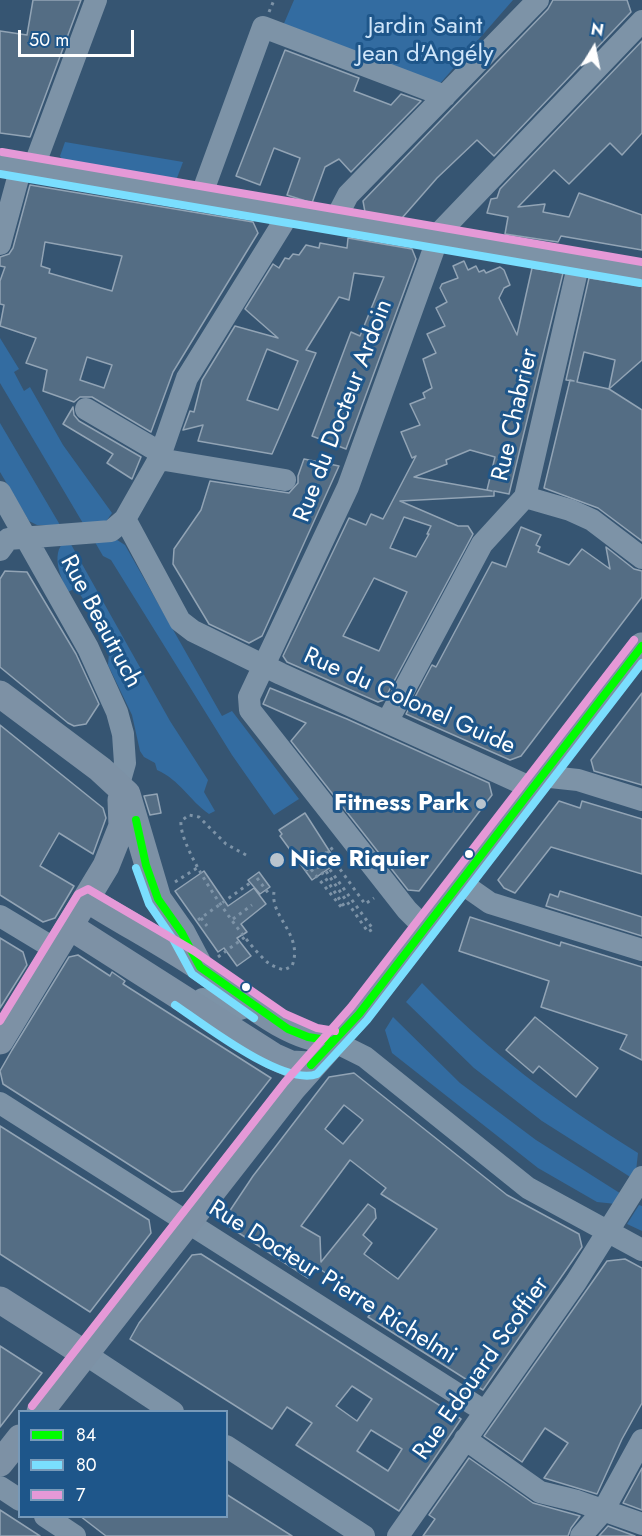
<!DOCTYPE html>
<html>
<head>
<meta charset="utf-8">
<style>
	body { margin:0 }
	#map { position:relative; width:642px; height:1536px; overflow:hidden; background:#365572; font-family:Jost,sans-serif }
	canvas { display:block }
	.legend { position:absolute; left:18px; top:1410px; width:210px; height:108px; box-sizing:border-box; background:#1e568a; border:2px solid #789ab9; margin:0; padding:8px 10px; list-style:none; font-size:18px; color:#fff }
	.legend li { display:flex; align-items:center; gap:12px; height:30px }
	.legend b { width:30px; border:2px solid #789ab9 }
	.north { position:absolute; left:564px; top:18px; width:60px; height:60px; -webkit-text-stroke:4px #1e568a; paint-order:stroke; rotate:10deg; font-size:16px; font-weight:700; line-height:24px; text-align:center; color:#fff }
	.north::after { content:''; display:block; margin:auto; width:21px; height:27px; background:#fff; clip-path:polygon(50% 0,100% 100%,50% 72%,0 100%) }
	.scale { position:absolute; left:18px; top:30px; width:116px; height:27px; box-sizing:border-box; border:3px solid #fff; border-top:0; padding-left:8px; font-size:18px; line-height:21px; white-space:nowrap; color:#fff; -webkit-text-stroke:4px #1e568a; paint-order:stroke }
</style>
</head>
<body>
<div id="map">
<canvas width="642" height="1536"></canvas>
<ul class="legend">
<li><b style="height:8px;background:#00fd00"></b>84</li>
<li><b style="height:8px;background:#7adefe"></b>80</li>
<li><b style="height:8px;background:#e599d7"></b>7</li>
</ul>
<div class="north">N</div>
<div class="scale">50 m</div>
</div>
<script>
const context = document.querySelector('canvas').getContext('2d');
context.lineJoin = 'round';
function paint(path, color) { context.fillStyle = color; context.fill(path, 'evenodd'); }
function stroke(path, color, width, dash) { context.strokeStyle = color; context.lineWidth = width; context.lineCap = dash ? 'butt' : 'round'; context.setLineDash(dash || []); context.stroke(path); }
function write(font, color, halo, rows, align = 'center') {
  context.font = font + ' Jost,sans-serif'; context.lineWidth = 6; context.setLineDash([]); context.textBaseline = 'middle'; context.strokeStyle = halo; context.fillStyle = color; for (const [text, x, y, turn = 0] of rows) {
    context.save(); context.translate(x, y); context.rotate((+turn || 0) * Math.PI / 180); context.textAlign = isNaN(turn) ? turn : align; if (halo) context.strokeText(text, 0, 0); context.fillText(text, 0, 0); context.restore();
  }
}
paint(new Path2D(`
	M294 0H513L437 87 282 28Z
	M65 142 183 162 177 178 171 181 64 163 60 156Z
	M0 338 19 369 14 372 24 391 30 387 63 445 112 513 105 523 84 525 0 383Z
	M0 423 60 525H37L29 521 0 472Z
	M92 537 114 538 125 545 222 716 232 711 299 799 274 815 232 755 111 560 103 556Z
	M68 539 170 721 208 780 204 792 215 811 209 814C189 800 180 780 157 770L155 763 144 757 140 751 132 715 108 665 110 641 76 588 68 592C60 577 49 550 68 539Z
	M422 983C491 1054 555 1101 638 1153L635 1180 542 1121 474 1068 406 1002Z
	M393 1017 460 1083 536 1140 626 1197 616 1204 597 1202 538 1168 392 1053 385 1030Z
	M639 1205 642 1206V1231L627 1224Z`), '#336ca1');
const building = new Path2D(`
	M33 0H81L30 137 0 133V31L27 35Z
	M553 0H627L631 12 494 156 477 140 437 178 402 218 365 212 363 201 548 9Z
	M642 41V133L622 155 610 143 569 184 554 170 518 207 545 204 543 212 569 217 579 193 614 205 642 215V250L561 236 558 242 505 234 508 217 487 213 491 199 497 198 500 189Z
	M285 50 359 78 354 91 391 105 401 94 421 101 351 172 339 159 325 167 312 203 287 195 300 158 274 148 260 185 236 176Z
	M30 185 253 222 258 233 173 372 151 432 92 397H80L74 402 43 391 47 370 26 363 36 338 0 326 4 305 0 304V281L5 267 0 266V257L9 254 13 248ZM45 242 122 256 112 291 49 273 50 269 41 266ZM87 357 112 365 104 388 80 380Z
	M348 238 412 249 416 259 346 449 312 436 351 332 360 336 384 277 354 273 349 300 339 297 306 350 316 353 272 454 198 441 203 425 183 430 190 411 194 412 202 380 235 326 278 338 245 309 273 264 279 268 285 258 289 259 293 254 299 255 306 245 319 248 320 243 347 248ZM267 349 298 361 278 410 247 400Z
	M464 261 468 270 476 266 479 272 484 270 486 273 500 267 504 270 510 285 504 288 499 298 517 335 532 268 563 273 509 494 494 491V496L400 501 458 526H468L473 534 384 700 378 702 287 662 283 656 349 518 366 525 371 514 383 519 416 456 412 458 401 432 420 425 410 404 425 398 423 393 432 388 423 359 436 353 427 334 445 326 436 308 447 302 440 288 442 284 458 278 453 266ZM470 450 495 457 487 490 492 491 414 477 447 464 446 460ZM404 517 431 526 427 534H429L416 557 390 548ZM374 578 407 592 379 651 343 636Z
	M589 278 642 286V360L609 389 642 410V541L598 508 544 488 570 380 574 381 566 380ZM584 352 615 360 609 389 577 382Z
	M73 407 74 415 79 421 141 457 132 479 107 463 113 454 63 424Z
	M304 459 339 466 262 636 249 643 209 624 173 564 174 549 201 510 210 481 289 493 298 483V476Z
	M521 527 541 535 536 545 540 547 538 552 569 565 582 549 610 569 606 547 634 569 642 571V597L521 756 510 760 406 714 432 665 436 667 492 562 506 567Z
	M5 571 27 572 76 654 99 704 86 724 74 726 68 723 0 667V579Z
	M270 688 347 719 489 783 492 795 419 891 408 890 291 741 306 723 263 704Z
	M642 693V785L594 771 591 760Z
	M0 725 103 808 106 818 93 854 59 833 40 866 74 886 55 918 43 922 0 895Z
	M157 794 161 813 150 815 144 796Z
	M559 801 580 808 582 801 642 819V874L551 847 515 893 504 888 498 880Z
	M305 813 337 863 312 880 280 836 282 834 279 830Z
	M204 871 228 906 254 888 266 904 241 924 247 932 237 938 251 956 237 966 224 948 218 952 175 891Z
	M259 872 270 887 260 894 248 880Z
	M560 891 642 917V936L546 906 550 894 558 897Z
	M470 917 560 946 561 942 642 967V1060L620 1049 627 1035 541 1007 549 981 459 951Z
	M0 938 23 952 27 965 0 1008Z
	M78 955 110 976 112 972 125 981 123 984 271 1078 183 1191 172 1192 3 1084 0 1071 12 1050 69 957Z
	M535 1017 598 1068 576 1097 539 1066 533 1073 506 1050Z
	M354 1073 507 1195 579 1234 582 1247 483 1390 368 1317 375 1308 317 1267 308 1278 225 1224 227 1215 253 1176 329 1077ZM344 1105 363 1120 343 1144 325 1129ZM350 1160 386 1188 381 1194 437 1229 398 1279 364 1254 372 1243 363 1235 376 1218 375 1209 368 1204 321 1262 320 1237 301 1226Z
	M0 1126 149 1220 151 1233 90 1312 0 1254Z
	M201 1254 461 1419 399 1511 296 1445 312 1423 287 1407 272 1429 130 1339 139 1323 192 1255ZM352 1386 372 1399 357 1421 336 1406ZM371 1430 402 1449 388 1471 357 1451Z
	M625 1259 642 1268V1403L622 1439 597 1494 544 1478 568 1443 545 1428 522 1462 484 1436 607 1261Z
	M0 1346 42 1373 0 1427Z
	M469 1458 533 1503 580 1516 571 1528 568 1536H423L435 1519 429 1515Z
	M642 1468V1510L623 1503Z
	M226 1494 292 1536H106L80 1516H226Z
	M0 1510 40 1536H0Z
	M608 1526 635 1536H599Z`);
paint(building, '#546d84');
stroke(building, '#92a4b5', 1.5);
stroke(new Path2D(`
	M269 12 274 0
	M327 851 365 904 374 898
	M246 855 226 844 199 817 189 815 181 821C178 850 244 942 267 962 272 966 278 968 284 970L292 966C304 935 270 917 274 892
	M306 867 334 847
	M305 871 310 868 342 908 344 906 318 867 321 864 368 932 373 929 320 856
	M257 878 269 894
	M175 882 197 868
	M201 918 207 926
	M233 919 252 905
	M198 920 250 883
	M218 957 245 937`), '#7d93a7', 3, [3, 4.5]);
stroke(new Path2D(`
	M0 163 642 273
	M33 169 96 0
	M200 199 263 27 445 96
	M334 222 348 195 538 0
	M0 244 21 167
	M86 409 161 453
	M159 459 285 480
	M0 492 88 648 117 712 123 734 125 763 119 784
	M525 497 570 510 592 520 642 558
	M125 519 180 621 193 631 281 674 532 788
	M0 550 8 539 111 531 125 519 159 459 187 378 283 223 284 213
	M387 722 482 544 525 497 579 262
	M541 776 578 780 642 800
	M460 882 490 903 642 950
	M0 916 55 949
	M425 928 407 910 250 710 249 697 348 487 440 232 642 21
	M203 999 227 1013 249 1006 259 1009
	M333 1041 365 1057 528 1188 642 1250
	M0 1103 484 1411
	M85 1354 173 1412
	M465 1439 540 1492 577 1501 642 1524
	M226 1446 364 1536
	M0 1487 20 1500
	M45 1516 75 1536
	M398 1536 576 1282 642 1177
	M581 1536 603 1511 642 1440`), '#7d93a7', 22);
stroke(new Path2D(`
	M0 694 100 769 127 794 158 899 182 933 200 967
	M87 899C125 923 165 944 202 969 242 996 283 1037 333 1041
	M72 922 77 931 273 1056 291 1064 311 1065
	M0 1041 106 866 122 826 121 800
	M0 1300 85 1354
	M40 1412 293 1088 359 1014 642 646
	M0 1463 20 1438`), '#7d91a5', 27);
stroke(new Path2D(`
	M136 820 146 865 158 899 182 933 200 967 288 1029 308 1037 333 1041
	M311 1065 359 1014 642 646`), '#00fd00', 8);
stroke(new Path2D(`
	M0 174 640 283
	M136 868 149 904 173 939 192 974 254 1018
	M175 1005C203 1024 284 1087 317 1074L367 1020 642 663`), '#7adefe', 8);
stroke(new Path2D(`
	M2 152 642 262
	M0 1021 78 894 88 889 194 951 285 1014 317 1028 335 1031
	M32 1406 285 1082 351 1007 634 640`), '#e599d7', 8);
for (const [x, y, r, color] of [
	[481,804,6,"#b9c4ce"],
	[469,854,5,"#fff"],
	[277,860,8,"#b9c4ce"],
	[246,987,5,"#fff"]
]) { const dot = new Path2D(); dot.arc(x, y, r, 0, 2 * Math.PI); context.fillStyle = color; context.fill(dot); stroke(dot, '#1e568a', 2); }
write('24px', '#cfe5f9', '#1e568a', [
	["Jardin Saint",425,27],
	["Jean d'Angély",425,55]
]);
write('24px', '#fff', '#1e568a', [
	["Rue du Docteur Ardoin",344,411,-69],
	["Rue Chabrier",516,415,-77],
	["Rue Beautruch",100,622,62],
	["Rue du Colonel Guide",409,702,24],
	["Rue Docteur Pierre Richelmi",332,1283,32],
	["Rue Edouard Scoffier",482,1369,-55]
]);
write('bold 24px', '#fff', '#1e568a', [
	["Fitness Park",469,804],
	["Nice Riquier",290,860,"left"]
], 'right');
</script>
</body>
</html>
